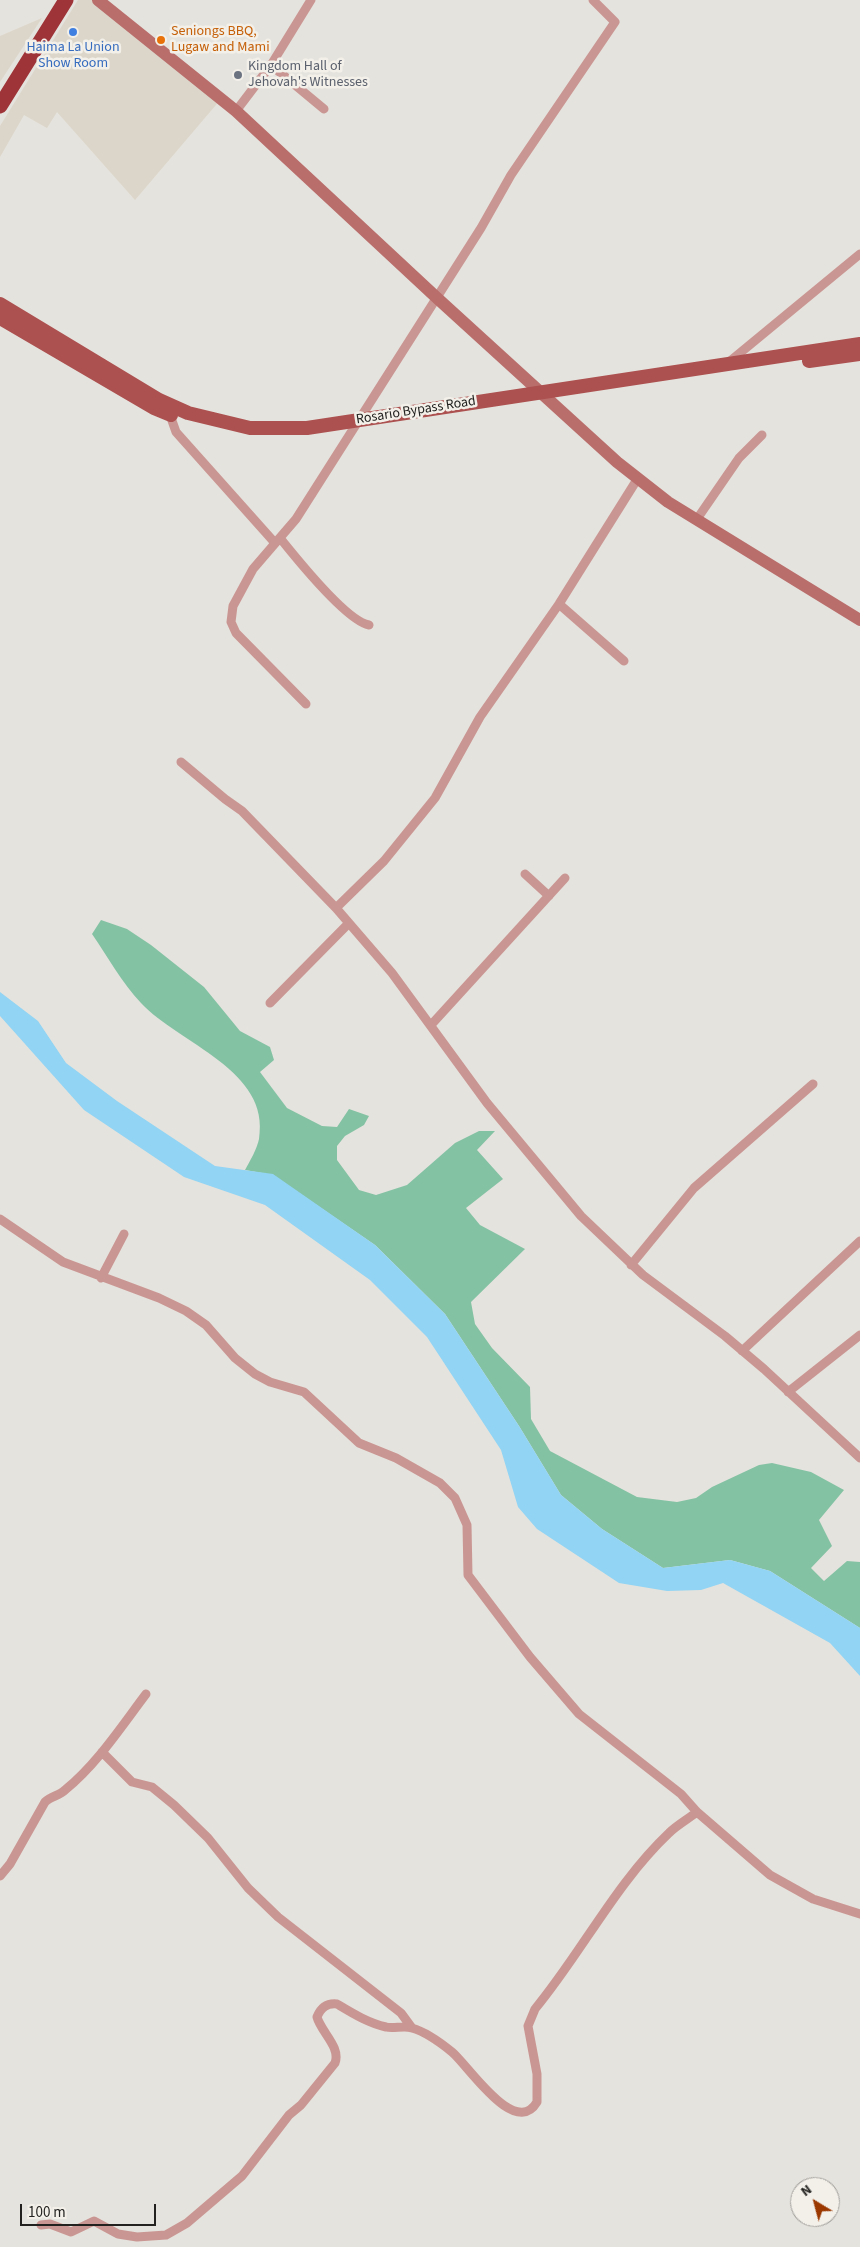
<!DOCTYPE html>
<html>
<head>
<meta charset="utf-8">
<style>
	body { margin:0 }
	#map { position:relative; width:860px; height:2247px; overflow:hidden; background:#e5e3dd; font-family:"Source Sans 3",sans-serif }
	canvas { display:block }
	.north { position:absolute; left:790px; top:2177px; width:50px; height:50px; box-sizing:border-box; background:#f3f0ea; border:1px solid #9f9d99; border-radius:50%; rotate:323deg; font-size:14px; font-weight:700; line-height:20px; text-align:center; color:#22211f }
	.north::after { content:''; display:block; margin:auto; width:18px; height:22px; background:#9b3800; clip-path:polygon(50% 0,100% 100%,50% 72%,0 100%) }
	.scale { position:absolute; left:20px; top:2204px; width:136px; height:22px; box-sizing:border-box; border:2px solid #22211f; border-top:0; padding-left:6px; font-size:15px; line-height:18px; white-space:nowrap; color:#22211f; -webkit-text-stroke:4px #f3f0ea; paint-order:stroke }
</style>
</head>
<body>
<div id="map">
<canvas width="860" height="2247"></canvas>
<div class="north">N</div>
<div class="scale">100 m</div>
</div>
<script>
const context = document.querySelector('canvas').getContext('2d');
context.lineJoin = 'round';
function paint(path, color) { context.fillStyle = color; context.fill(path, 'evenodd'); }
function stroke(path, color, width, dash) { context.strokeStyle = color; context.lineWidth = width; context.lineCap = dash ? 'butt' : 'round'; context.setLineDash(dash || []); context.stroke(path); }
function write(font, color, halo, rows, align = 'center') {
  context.font = font + ' "Source Sans 3",sans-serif'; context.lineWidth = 5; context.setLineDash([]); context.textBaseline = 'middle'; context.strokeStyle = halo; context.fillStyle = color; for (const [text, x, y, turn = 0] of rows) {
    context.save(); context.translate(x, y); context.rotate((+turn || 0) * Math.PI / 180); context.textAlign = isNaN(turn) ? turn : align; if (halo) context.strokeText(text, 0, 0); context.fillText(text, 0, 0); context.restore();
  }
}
paint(new Path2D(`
	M78 0H93L221 99 135 200 57 112 47 128 24 115 0 157V126Z
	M42 18 0 82V36Z`), '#dcd6ca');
paint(new Path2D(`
	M101 920 127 929 151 945 204 987 240 1031 270 1047 274 1060 260 1072 287 1108 322 1126 337 1127 349 1109 369 1116 364 1125 345 1136 337 1146V1160L359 1190 376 1195 407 1185 455 1143 479 1131H495L477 1150 503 1179 466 1208 480 1225 525 1249 471 1302 475 1324 492 1348 530 1387 531 1419 550 1451 637 1497 677 1502 696 1498 712 1487 759 1465 772 1463 811 1472 844 1490 819 1520 832 1546 811 1568 824 1581 847 1561 860 1562V1628L770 1571 730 1560 663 1568 602 1529 561 1495 519 1426 445 1314 375 1245 273 1175 245 1170C250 1161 257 1149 259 1139 271 1070 179 1044 141 1003 122 983 108 957 92 934Z`), '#84c2a4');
paint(new Path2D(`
	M0 992 38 1021 66 1063 117 1101 215 1166 273 1174 375 1245 445 1314 519 1426 561 1495 602 1529 663 1568 730 1560 770 1571 860 1628V1676L830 1643 723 1583 701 1590 667 1591 619 1583 537 1529 518 1507 501 1450 427 1337 370 1280 265 1205 184 1177 84 1110 0 1016Z`), '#91d4f4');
stroke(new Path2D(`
	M271 65 324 109
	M236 111 271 65 311 0
	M729 362 860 254
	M170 415 176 432 275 543
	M697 519 739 458 762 435
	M280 538C296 558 347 621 369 625
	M559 604 624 661
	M306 704 236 633 231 622 233 606 253 569 296 519 481 228 511 175 615 22 593 0
	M181 762 225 799 242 811 336 908 392 973 487 1103 581 1216 643 1275 725 1336 764 1369 860 1458
	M525 874 549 896
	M336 908 384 861 435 798 480 717 559 604 638 478
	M270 1003 348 924
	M431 1025 565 878
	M0 1219 63 1262 159 1298 186 1311 206 1325 235 1358 255 1374 270 1382 304 1392 359 1443 396 1458 440 1483 455 1498 467 1525 468 1575 530 1657 579 1714 681 1794 697 1812 770 1875 813 1899 860 1914
	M631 1265 694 1188 813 1084
	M101 1278 124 1234
	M742 1351 860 1241
	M788 1392 860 1335
	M102 1752 132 1782 152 1787 174 1805 208 1838 248 1888 278 1917 401 2013 412 2028
	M0 1876 10 1864 45 1802C51 1796 59 1796 65 1790 97 1764 121 1727 146 1694
	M41 2225 50 2224 71 2232 94 2221 118 2234 137 2237 166 2235 187 2223 242 2176 289 2115 301 2105 335 2063C341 2047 321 2032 317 2017 321 2007 327 2003 337 2004 352 2013 368 2023 386 2027 394 2029 404 2025 412 2028 426 2032 441 2043 452 2052 468 2065 515 2139 537 2102V2074L528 2026 535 2009C582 1952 616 1883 669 1833 677 1825 688 1819 697 1812`), '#ca9693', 9);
stroke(new Path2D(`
	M98 0 236 111 437 298 617 462 668 502 860 620`), '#b96e6c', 12);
stroke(new Path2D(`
	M0 304 159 400 188 413 250 428H307L860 344
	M0 318 154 408 171 415
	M809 361 860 354`), '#ac5150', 14);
stroke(new Path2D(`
	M0 106 66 0`), '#9f3438', 15);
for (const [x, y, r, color] of [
	[73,32,5,"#3f7fe0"],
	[161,40,5,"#e8710a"],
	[238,75,5,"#6b7280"]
]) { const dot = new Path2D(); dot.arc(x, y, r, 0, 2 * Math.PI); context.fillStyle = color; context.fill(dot); stroke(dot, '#f3f0ea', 2); }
write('14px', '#c56008', '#f3f0ea', [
	["Seniongs BBQ,",171,32],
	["Lugaw and Mami",171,48]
], 'left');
write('14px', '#366cbe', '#f3f0ea', [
	["Haima La Union",73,48],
	["Show Room",73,64]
]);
write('14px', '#5b616d', '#f3f0ea', [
	["Kingdom Hall of",248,67],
	["Jehovah's Witnesses",248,83]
], 'left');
write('14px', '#22211f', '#f3f0ea', [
	["Rosario Bypass Road",416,411,-9]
]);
</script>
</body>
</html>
